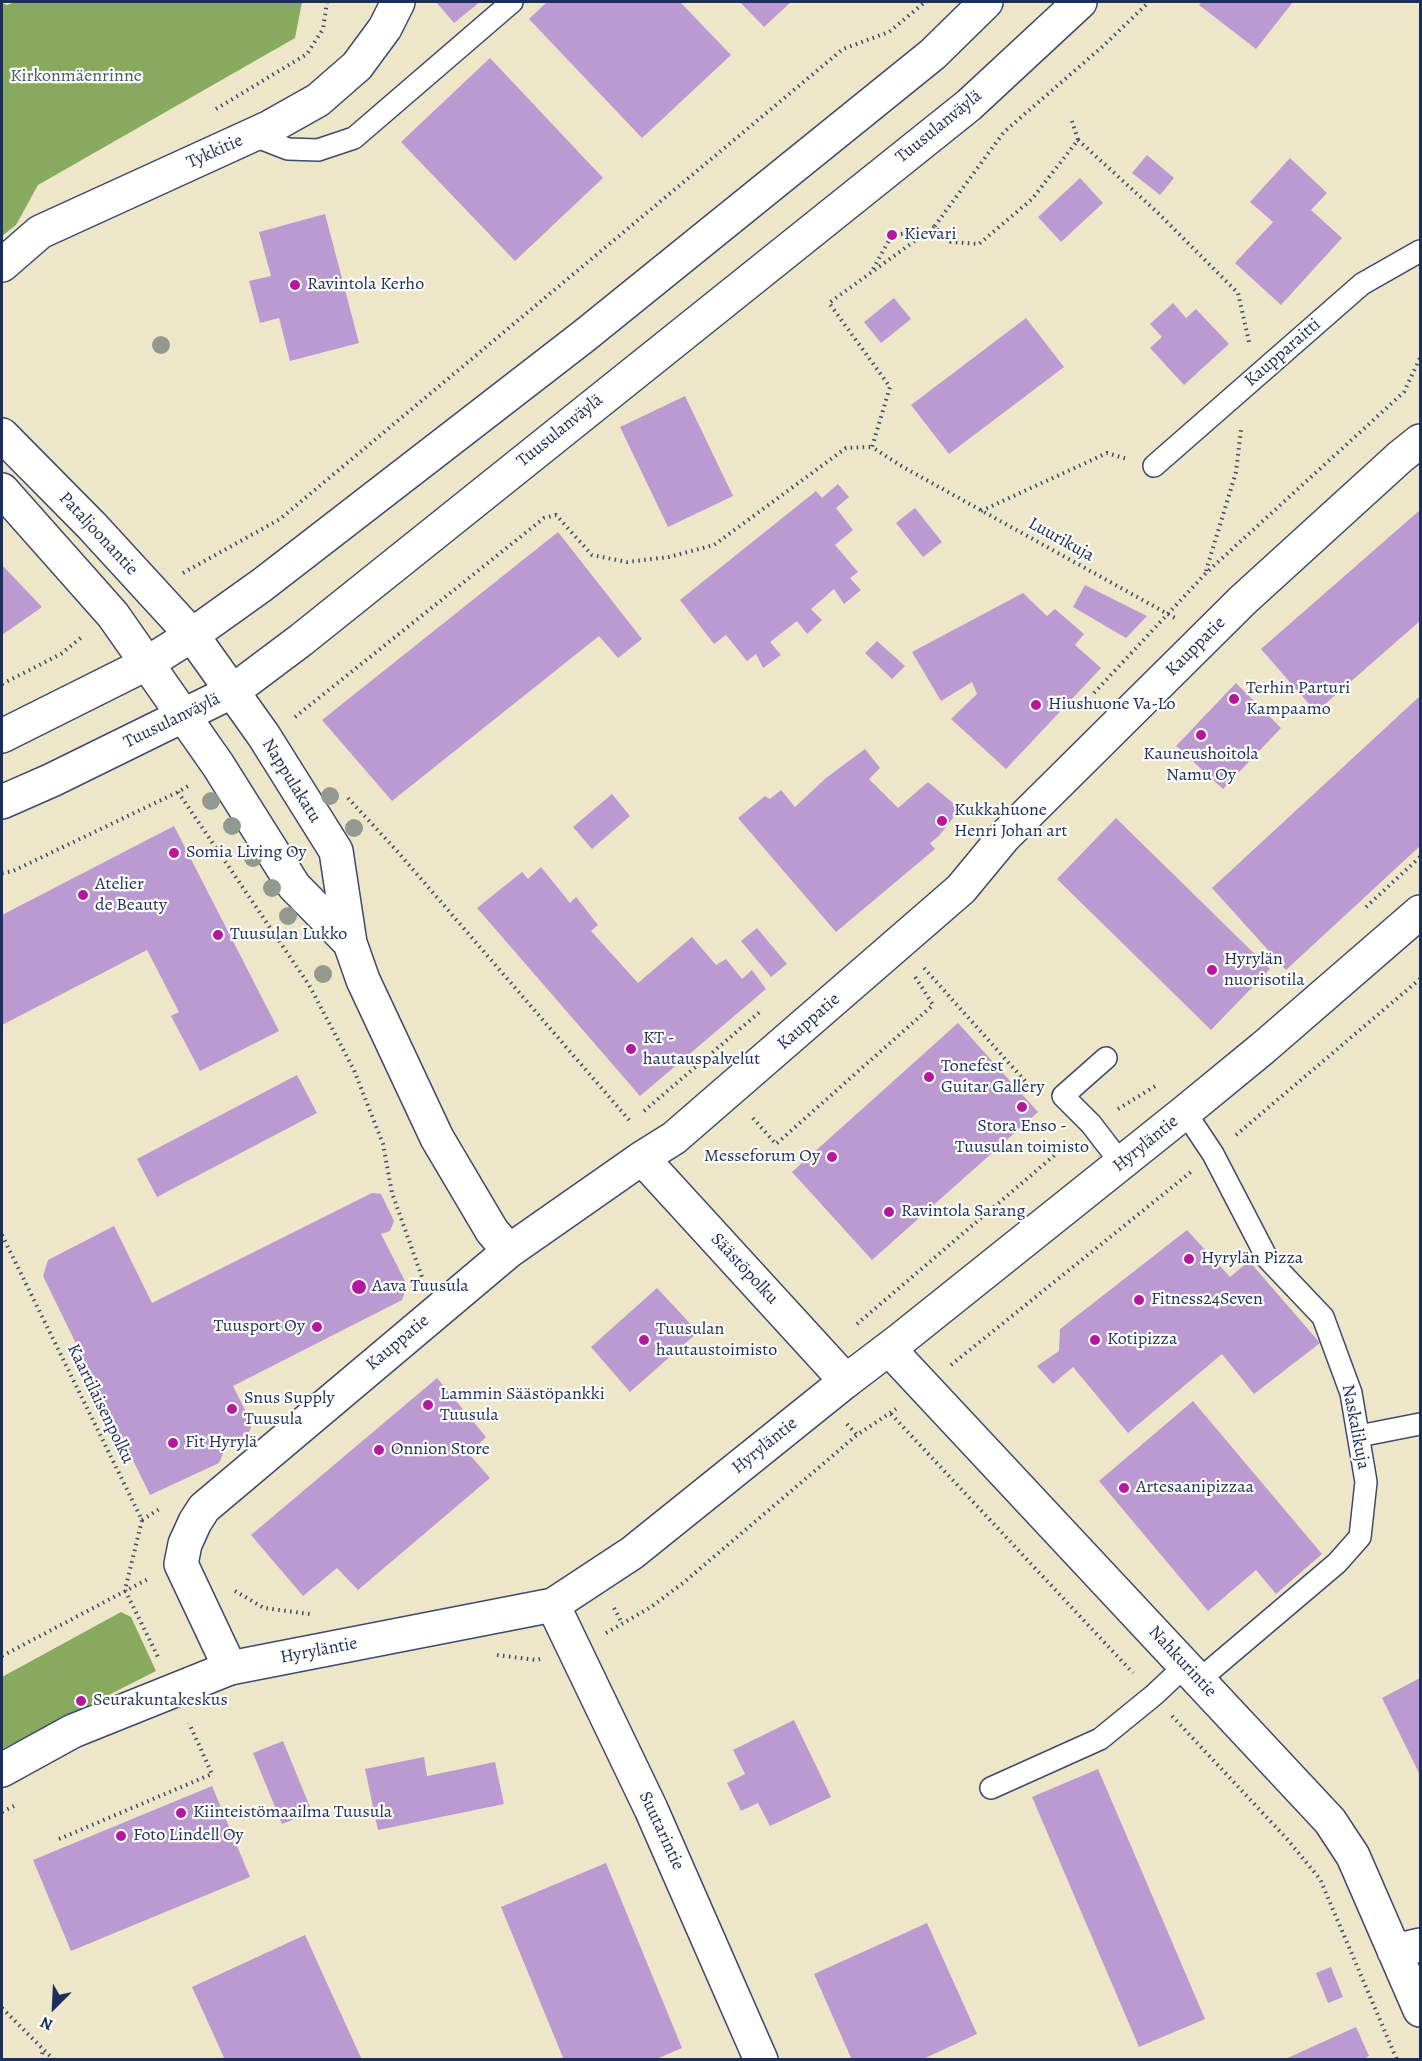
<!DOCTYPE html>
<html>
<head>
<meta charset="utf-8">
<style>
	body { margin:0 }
	#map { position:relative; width:1422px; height:2061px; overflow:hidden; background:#eee6c9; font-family:Alegreya,serif }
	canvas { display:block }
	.frame { position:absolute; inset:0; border:3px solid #1b2f5e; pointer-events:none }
	.north { position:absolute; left:24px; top:1977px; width:60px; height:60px; -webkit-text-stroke:4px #fdfcf7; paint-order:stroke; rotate:204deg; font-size:16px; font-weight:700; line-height:24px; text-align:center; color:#1b2f5e }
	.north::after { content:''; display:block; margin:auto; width:21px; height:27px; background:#1b2f5e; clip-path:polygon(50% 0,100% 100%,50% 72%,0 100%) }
</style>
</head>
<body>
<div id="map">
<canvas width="1422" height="2061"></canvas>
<div class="frame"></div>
<div class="north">N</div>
</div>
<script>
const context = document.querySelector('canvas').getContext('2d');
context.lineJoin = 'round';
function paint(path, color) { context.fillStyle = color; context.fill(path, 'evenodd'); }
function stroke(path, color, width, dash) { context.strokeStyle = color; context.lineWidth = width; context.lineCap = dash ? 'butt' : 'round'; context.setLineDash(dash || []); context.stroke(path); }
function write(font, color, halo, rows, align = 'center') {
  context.font = font + ' Alegreya,serif'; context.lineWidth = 4.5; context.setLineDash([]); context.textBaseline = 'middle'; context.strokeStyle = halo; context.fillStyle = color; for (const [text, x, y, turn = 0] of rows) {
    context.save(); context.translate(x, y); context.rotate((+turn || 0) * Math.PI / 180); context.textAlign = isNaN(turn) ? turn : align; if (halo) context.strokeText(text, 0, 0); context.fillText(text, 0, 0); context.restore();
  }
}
paint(new Path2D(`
	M15 2H302L295 38 38 185 16 225 2 236V3L7 5Z
	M121 1612 131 1617 156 1671 2 1749V1677Z`), '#87aa5e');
paint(new Path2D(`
	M439 2H480L454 23 437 3Z
	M547 2H680L731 55 642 138 529 19Z
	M740 2H791L764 27Z
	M1202 2H1293L1256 49 1199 5Z
	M490 58 603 178 515 261 401 142Z
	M1147 155 1174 178 1160 195 1132 173Z
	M1290 158 1327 193 1311 210 1342 238 1281 305 1235 263 1273 222 1250 202Z
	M1080 178 1103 203 1061 242 1038 217Z
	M325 214 359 343 290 361 279 318 260 323 249 281 271 276 259 232Z
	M894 298 911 319 881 343 864 322Z
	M1173 303 1186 318 1196 309 1229 344 1184 385 1150 348 1162 337 1150 324Z
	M1026 318 1064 367 949 454 911 405Z
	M685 396 733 496 668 527 620 427Z
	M838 484 849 497 836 508 853 530 835 545 858 572 850 578 861 590 844 604 834 589 811 609 822 620 807 634 797 621 770 642 781 655 763 668 756 654 747 661 726 635 714 644 680 600 816 491 822 498Z
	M915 508 942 542 923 557 896 523Z
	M1420 510V621L1316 712 1261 649Z
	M558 532 642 639 618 658 599 636 392 801 322 720Z
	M2 565 42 607 2 635Z
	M1085 585 1147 616 1126 638 1073 607Z
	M1023 593 1047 616 1055 609 1084 634 1075 645 1101 668 1006 769 951 719 977 694 972 682 941 701 912 652Z
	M877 641 905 666 892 679 865 653Z
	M1236 683 1281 728 1223 789 1176 746Z
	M1420 696V846L1286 970 1212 888Z
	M865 749 880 768 869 779 898 808 928 782 960 809 939 836 930 843 935 849 836 932 738 818 765 796 770 799 781 790 795 807 826 778Z
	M612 794 630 816 592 849 573 827Z
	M1116 818 1270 969 1211 1030 1057 879Z
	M174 826 279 1031 200 1071 171 1016 179 1012 147 950 2 1025V915Z
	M541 867 570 903 576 897 598 925 591 931 638 983 692 937 716 965 726 959 742 979 752 970 766 989 640 1096 477 908 522 872 528 879Z
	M757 928 787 964 771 977 741 941Z
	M958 1023 1038 1112 872 1260 792 1172Z
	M297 1075 317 1113 157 1197 137 1159Z
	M372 1193 381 1194 394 1221 390 1231 381 1234 407 1285 402 1300 233 1386 252 1424 248 1435 227 1444 219 1463 150 1495 43 1276 48 1260 114 1226 152 1303Z
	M1187 1230 1230 1277 1249 1261 1320 1343 1254 1394 1222 1354 1128 1433 1073 1367 1053 1384 1037 1366 1059 1351 1060 1329Z
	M657 1288 698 1332 630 1392 591 1347Z
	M437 1378 486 1437 469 1454 490 1478 358 1590 337 1568 303 1596 251 1535Z
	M1193 1401 1322 1554 1276 1594 1256 1570 1208 1611 1099 1481Z
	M1420 1678V1775L1382 1698Z
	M794 1720 831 1797 770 1826 758 1803 741 1811 727 1783 745 1774 733 1750Z
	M283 1741 312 1812 282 1824 253 1753Z
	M424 1757 427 1776 495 1762 504 1804 378 1830 365 1769Z
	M1098 1769 1205 2019 1139 2047 1032 1797Z
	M212 1786 250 1877 71 1951 33 1860Z
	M606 1863 682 2048 654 2060H564L501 1907Z
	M927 1923 977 2034 921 2060H852L814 1974Z
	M305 1935 362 2060H225L192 1987Z
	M1331 1967 1343 1997 1328 2003 1316 1973Z
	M1356 2027 1369 2056 1362 2060H1283Z`), '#bb9ad2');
const lane = new Path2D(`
	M252 135 288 149 318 150 354 138 512 2
	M1154 466 1362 284 1420 251
	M1106 1058 1063 1096 1091 1124 1121 1163
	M1185 1112 1213 1154 1267 1258 1323 1317 1351 1393 1366 1482 1360 1537 1337 1563 1199 1680
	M1359 1436 1420 1424
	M991 1788 1100 1739 1154 1695 1185 1666`);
const street = new Path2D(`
	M2 265 40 232 270 127 318 100 357 66 385 28 398 2
	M2 435 92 526 192 635 264 736 336 851 350 943 363 980 437 1138 492 1231 509 1251
	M2 490 113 615 218 765 294 886 350 943
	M642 1158 846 1381
	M889 1349 1330 1821 1353 1856 1420 2010
	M553 1605 651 1809 761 2060
	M230 1668 181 1564 185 1544 195 1522 204 1508 509 1251 642 1158 674 1138 961 889 1004 837 1243 600 1400 457 1420 441
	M1394 1951 1420 1945`);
const secondary = new Path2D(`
	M2 1770 73 1731 230 1668 553 1605 632 1553 846 1381 900 1340 1185 1112 1263 1048 1420 912`);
const primary = new Path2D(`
	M2 736 146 664 192 635 262 585 584 336 933 54 986 2
	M2 802 52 780 233 691 301 640 969 105 1080 2`);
stroke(lane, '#3b4a6e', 24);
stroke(street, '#3b4a6e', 36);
stroke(secondary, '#3b4a6e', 36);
stroke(primary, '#3b4a6e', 36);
stroke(new Path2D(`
	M216 109 307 54 323 29 327 2
	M1072 121 1078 140 1032 199 979 244 951 242 934 227 1004 132 1102 47 1149 2
	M1078 140 1157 212 1238 293 1249 342
	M934 227 829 303 890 387 872 447 903 467 1175 618
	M873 269 892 235 926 231
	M981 511 1107 453 1127 459
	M1206 571 1236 472 1241 430
	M183 573 280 519 843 49 889 32 925 2
	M2 684 61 654 83 636
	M1094 693 1206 573 1404 392 1420 358
	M295 717 544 518 556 515 592 555 627 562 669 557 714 545 846 448 872 447
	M178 792 309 985 354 1070 383 1144 392 1193 422 1277
	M348 798 397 851 630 1121
	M2 873 13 871 178 792 188 786
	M1366 907 1420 857
	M924 968 1033 1090
	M1118 1109 1157 1085
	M644 1111 762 1010
	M753 1118 776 1144 933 1005 914 975
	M1236 1135 1420 979
	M2 1235 142 1520 125 1590 159 1659
	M857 1324 1070 1142
	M951 1365 1191 1172
	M891 1414 1133 1673
	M847 1424 857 1435
	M142 1520 161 1508
	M235 1591 264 1608 310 1614
	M614 1608 622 1623
	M606 1633 651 1607 683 1583 857 1435 896 1409
	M497 1655 536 1660 540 1659
	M2 1656 150 1578
	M1172 1716 1287 1839 1320 1879 1397 2060
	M2 1812 14 1806
	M59 1839 212 1774 189 1723
	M2 2008 54 2060
	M41 2060 43 2049`), '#3b4a6e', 4, [1.5, 4.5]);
stroke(lane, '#fff', 21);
stroke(street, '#fff', 33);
stroke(secondary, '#fff', 33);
stroke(primary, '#fff', 33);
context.fillStyle = '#929a90';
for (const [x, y] of [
	[161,345],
	[330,796],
	[211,801],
	[232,826],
	[354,828],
	[253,858],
	[272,888],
	[288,916],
	[323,974]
]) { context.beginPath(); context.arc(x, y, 9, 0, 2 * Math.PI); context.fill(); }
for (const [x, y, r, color] of [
	[892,235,6,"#b5179e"],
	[295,285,6,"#b5179e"],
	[1234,699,6,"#b5179e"],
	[1036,705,6,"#b5179e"],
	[1201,735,6,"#b5179e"],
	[942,821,6,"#b5179e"],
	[174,853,6,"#b5179e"],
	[83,895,6,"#b5179e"],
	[218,935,6,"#b5179e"],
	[1212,970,6,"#b5179e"],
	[631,1049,6,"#b5179e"],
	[929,1077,6,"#b5179e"],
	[1022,1107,6,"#b5179e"],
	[832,1157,6,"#b5179e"],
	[889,1212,6,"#b5179e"],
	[1189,1259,6,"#b5179e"],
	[359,1287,8,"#b5179e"],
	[1139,1300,6,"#b5179e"],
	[317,1327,6,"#b5179e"],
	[644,1340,6,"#b5179e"],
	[1095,1340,6,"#b5179e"],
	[428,1405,6,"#b5179e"],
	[232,1409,6,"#b5179e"],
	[173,1443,6,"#b5179e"],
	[379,1450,6,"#b5179e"],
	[1124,1488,6,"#b5179e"],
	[81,1701,6,"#b5179e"],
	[181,1813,6,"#b5179e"],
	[121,1836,6,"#b5179e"]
]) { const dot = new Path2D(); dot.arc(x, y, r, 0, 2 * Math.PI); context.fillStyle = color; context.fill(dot); stroke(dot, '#fdfcf7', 2); }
write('18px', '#465c62', '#fdfcf7', [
	["Kirkonmäenrinne",76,77]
]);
write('18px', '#1b2f5e', '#fdfcf7', [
	["Tuusulanväylä",939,127,-39],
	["Tykkitie",215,152,-24],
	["Kaupparaitti",1283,353,-41],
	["Tuusulanväylä",560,431,-39],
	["Pataljoonantie",98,534,47],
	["Luurikuja",1061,540,29],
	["Kauppatie",1196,647,-45],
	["Tuusulanväylä",172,721,-26],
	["Nappulakatu",291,781,58],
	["Kauppatie",809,1022,-41],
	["Hyryläntie",1146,1144,-39],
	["Säästöpolku",744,1269,47],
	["Kauppatie",398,1343,-40],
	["Kaartilaisenpolku",100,1404,64],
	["Naskalikuja",1355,1427,79],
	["Hyryläntie",765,1446,-39],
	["Hyryläntie",319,1651,-11],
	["Nahkurintie",1182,1662,47],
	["Suutarintie",661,1831,65]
]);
write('18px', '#1b2f5e', '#fdfcf7', [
	["Kievari",904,235],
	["Ravintola Kerho",307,285],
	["Terhin Parturi",1246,689],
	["Kampaamo",1246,710],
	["Hiushuone Va-Lo",1048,705],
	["Kauneushoitola",1201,755,"center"],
	["Namu Oy",1201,776,"center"],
	["Kukkahuone",954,811],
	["Henri Johan art",954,832],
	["Somia Living Oy",186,853],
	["Atelier",95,885],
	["de Beauty",95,906],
	["Tuusulan Lukko",230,935],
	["Hyrylän",1224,960],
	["nuorisotila",1224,981],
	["KT -",643,1039],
	["hautauspalvelut",643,1060],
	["Tonefest",941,1067],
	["Guitar Gallery",941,1088],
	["Stora Enso -",1022,1127,"center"],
	["Tuusulan toimisto",1022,1148,"center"],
	["Messeforum Oy",820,1157,"right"],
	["Ravintola Sarang",901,1212],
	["Hyrylän Pizza",1201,1259],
	["Aava Tuusula",372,1287],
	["Fitness24Seven",1151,1300],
	["Tuusport Oy",305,1327,"right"],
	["Tuusulan",656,1330],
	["hautaustoimisto",656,1351],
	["Kotipizza",1107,1340],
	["Lammin Säästöpankki",440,1395],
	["Tuusula",440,1416],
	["Snus Supply",244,1399],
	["Tuusula",244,1420],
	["Fit Hyrylä",185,1443],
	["Onnion Store",391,1450],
	["Artesaanipizzaa",1136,1488],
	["Seurakuntakeskus",93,1701],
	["Kiinteistömaailma Tuusula",193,1813],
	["Foto Lindell Oy",133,1836]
], 'left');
</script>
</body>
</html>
